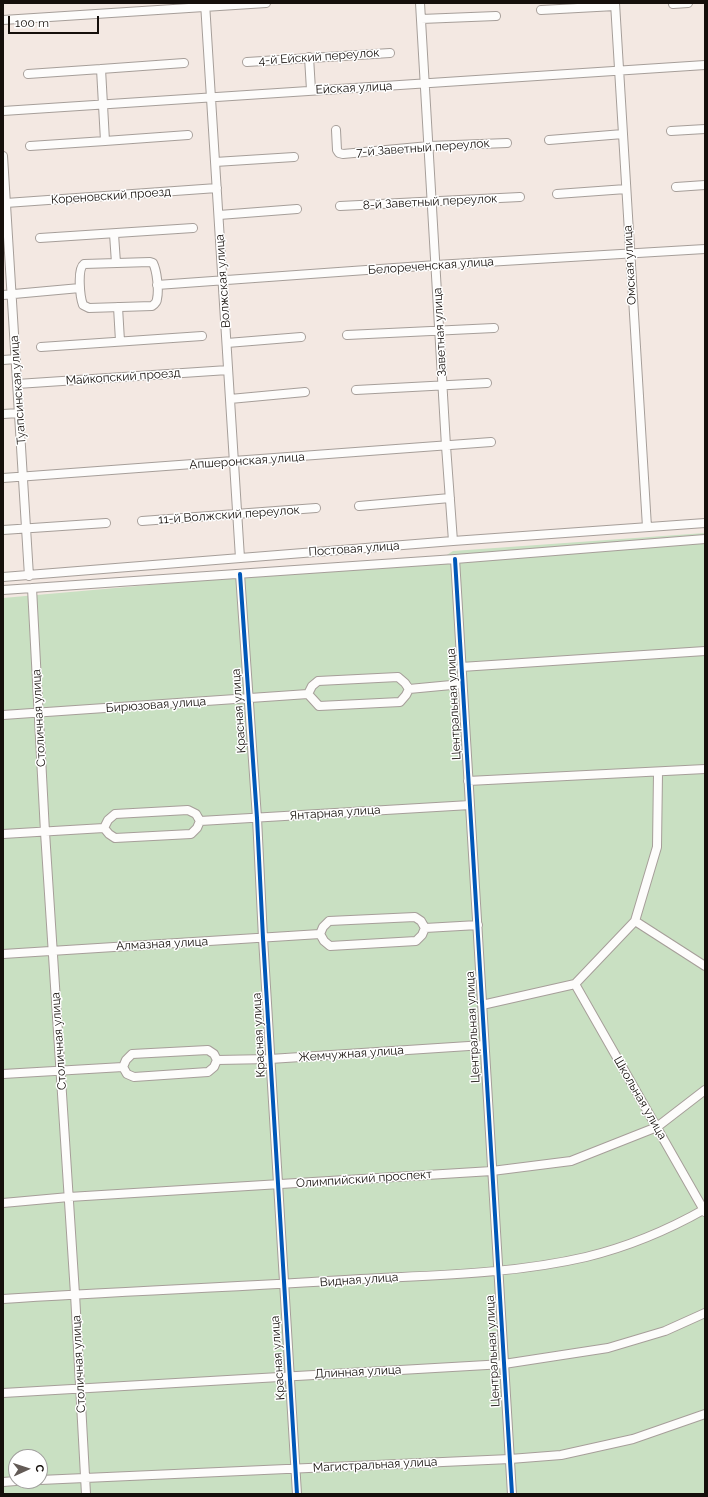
<!DOCTYPE html>
<html>
<head>
<meta charset="utf-8">
<style>
	body { margin:0 }
	#map { position:relative; width:708px; height:1497px; overflow:hidden; background:#f3e8e2; font-family:Raleway,sans-serif }
	canvas { display:block }
	.frame { position:absolute; inset:0; border:4px solid #150f0b; pointer-events:none }
	.north { position:absolute; left:8px; top:1449px; width:40px; height:40px; box-sizing:border-box; background:#fff; border:1px solid #a19f9d; border-radius:50%; rotate:87deg; font-size:11px; font-weight:700; line-height:16px; text-align:center; color:#150f0b }
	.north::after { content:''; display:block; margin:auto; width:14px; height:18px; background:#635b56; clip-path:polygon(50% 0,100% 100%,50% 72%,0 100%) }
	.scale { position:absolute; left:8px; top:16px; width:91px; height:18px; box-sizing:border-box; border:2px solid #150f0b; border-top:0; padding-left:5px; font-size:12px; line-height:14px; white-space:nowrap; color:#150f0b; -webkit-text-stroke:3px #fff; paint-order:stroke }
</style>
</head>
<body>
<div id="map">
<canvas width="708" height="1497"></canvas>
<div class="frame"></div>
<div class="north">С</div>
<div class="scale">100 m</div>
</div>
<script>
const context = document.querySelector('canvas').getContext('2d');
context.lineJoin = 'round';
function paint(path, color) { context.fillStyle = color; context.fill(path, 'evenodd'); }
function stroke(path, color, width, dash) { context.strokeStyle = color; context.lineWidth = width; context.lineCap = dash ? 'butt' : 'round'; context.setLineDash(dash || []); context.stroke(path); }
function write(font, color, halo, rows, align = 'center') {
  context.font = font + ' Raleway,sans-serif'; context.lineWidth = 3; context.setLineDash([]); context.textBaseline = 'middle'; context.strokeStyle = halo; context.fillStyle = color; for (const [text, x, y, turn = 0] of rows) {
    context.save(); context.translate(x, y); context.rotate((+turn || 0) * Math.PI / 180); context.textAlign = isNaN(turn) ? turn : align; if (halo) context.strokeText(text, 0, 0); context.fillText(text, 0, 0); context.restore();
  }
}
paint(new Path2D(`
	M705 533V1494H3V598L194 581 436 562 453 551ZM16 1457H40V1481H16Z`), '#c9e0c2');
const minor = new Path2D(`
	M205 3 240 558
	M420 3 446 446 453 541
	M615 3 647 527
	M673 4 688 3
	M541 10 615 6
	M421 19 496 16
	M3 20 266 3
	M309 57 311 90
	M247 62 390 53
	M101 69 184 63
	M28 74 101 69 105 141 188 135
	M3 111 705 65
	M336 130 337 150 339 153 343 154 429 146 507 143
	M671 131 705 129
	M549 140 623 134
	M30 146 105 141
	M3 156 29 576
	M215 162 294 157
	M676 187 705 185
	M557 194 626 189
	M6 203 217 188
	M340 206 520 197
	M219 215 297 209
	M114 234 116 263
	M40 238 193 228
	M150 262 153 263C157 271 159 290 157 299 157 302 155 304 152 306L89 308 83 305C80 297 77 269 84 264Z
	M157 285 436 265 705 249
	M3 295 80 288
	M118 307 120 341
	M347 335 494 328
	M227 343 301 337
	M41 347 202 336
	M3 360 16 359
	M17 384 228 370
	M356 390 487 383
	M230 399 305 392
	M3 414 19 413
	M3 478 491 442
	M359 506 450 498
	M142 521 316 508
	M3 530 106 523
	M455 559 512 1494
	M240 574 257 818 263 938 297 1494
	M3 577 453 541 705 523
	M32 588 45 832 75 1294 86 1494
	M3 590 455 559 705 539
	M461 667 705 651
	M308 694 319 706 400 702 406 695 409 689
	M3 715 308 694 312 686 318 681 398 677 405 683 409 689 462 684
	M468 781 705 769
	M104 828 109 834 115 838 191 834 197 828 200 821
	M3 834 104 828 108 820 115 814 188 810 196 814 200 821 470 805
	M635 921 705 966
	M320 934 323 927 329 921 415 917 421 921 425 928
	M3 954 320 934 324 941 330 946 416 941 422 935 425 928 478 925
	M575 984 705 1212
	M482 1005 575 984 635 921 657 847 658 773
	M123 1067 126 1060 132 1054 208 1050 214 1054 217 1060
	M3 1074 123 1067 127 1074 134 1077 208 1072 214 1067 217 1060 270 1059 484 1045
	M3 1203 69 1197 492 1171 571 1161 657 1127 705 1090
	M3 1299C122 1291 242 1287 361 1279 436 1275 513 1274 586 1257 627 1247 668 1230 705 1209
	M3 1393 504 1364 608 1348 665 1331 705 1313
	M40 1480 510 1459 561 1455 633 1439 705 1414
	M3 1482 16 1481`);
stroke(minor, '#a69e99', 10);
stroke(minor, '#fdfcfb', 8);
stroke(new Path2D(`
	M455 559 512 1494
	M240 574 257 818 263 938 297 1494`), '#0057b8', 4);
write('12px', '#150f0b', '#fff', [
	["4-й Ейский переулок",319,57,-4],
	["Ейская улица",354,88,-3],
	["7-й Заветный переулок",423,148,-4],
	["Кореновский проезд",111,196,-4],
	["8-й Заветный переулок",430,202,-3],
	["Омская улица",630,265,-93],
	["Белореченская улица",431,266,-4],
	["Волжская улица",223,281,-94],
	["Заветная улица",440,332,-93],
	["Майкопский проезд",123,377,-4],
	["Туапсинская улица",18,390,-94],
	["Апшеронская улица",247,461,-4],
	["11-й Волжский переулок",229,515,-4],
	["Постовая улица",354,549,-4],
	["Центральная улица",454,704,-93],
	["Бирюзовая улица",156,705,-4],
	["Красная улица",239,711,-94],
	["Столичная улица",39,718,-93],
	["Янтарная улица",335,813,-4],
	["Алмазная улица",162,944,-3],
	["Центральная улица",473,1027,-93],
	["Красная улица",259,1035,-93],
	["Столичная улица",59,1041,-94],
	["Жемчужная улица",351,1054,-4],
	["Школьная улица",640,1098,60],
	["Олимпийский проспект",364,1179,-4],
	["Видная улица",359,1280,-4],
	["Центральная улица",493,1351,-93],
	["Красная улица",278,1358,-94],
	["Столичная улица",79,1364,-93],
	["Длинная улица",358,1372,-3],
	["Магистральная улица",375,1465,-3]
]);
</script>
</body>
</html>
